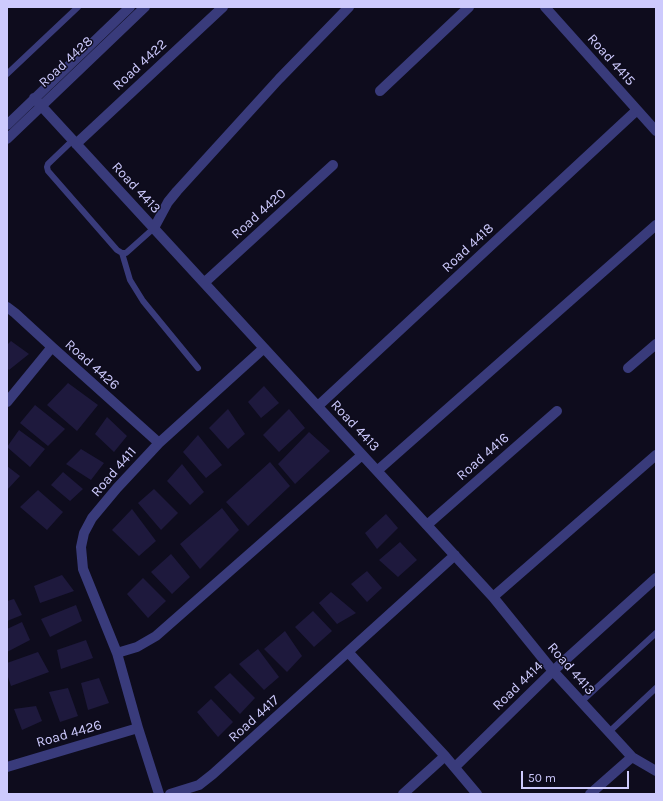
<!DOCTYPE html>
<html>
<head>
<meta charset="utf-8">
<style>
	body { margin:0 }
	#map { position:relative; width:663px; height:801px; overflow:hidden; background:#0e0c1d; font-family:Karla,sans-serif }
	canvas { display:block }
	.frame { position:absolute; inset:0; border:8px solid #cdcafd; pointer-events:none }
	.scale { position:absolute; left:521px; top:771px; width:108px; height:18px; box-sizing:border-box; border:2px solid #cdcafd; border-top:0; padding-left:5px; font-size:12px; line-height:14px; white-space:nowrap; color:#cdcafd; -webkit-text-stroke:3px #0e0c1d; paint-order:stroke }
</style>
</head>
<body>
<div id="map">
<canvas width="663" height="801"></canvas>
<div class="frame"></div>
<div class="scale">50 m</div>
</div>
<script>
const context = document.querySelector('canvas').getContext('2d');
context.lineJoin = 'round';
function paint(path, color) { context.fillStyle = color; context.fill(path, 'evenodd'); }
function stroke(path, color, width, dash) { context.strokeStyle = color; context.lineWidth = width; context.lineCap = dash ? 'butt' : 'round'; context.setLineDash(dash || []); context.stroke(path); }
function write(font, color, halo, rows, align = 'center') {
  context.font = font + ' Karla,sans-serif'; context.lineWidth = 3; context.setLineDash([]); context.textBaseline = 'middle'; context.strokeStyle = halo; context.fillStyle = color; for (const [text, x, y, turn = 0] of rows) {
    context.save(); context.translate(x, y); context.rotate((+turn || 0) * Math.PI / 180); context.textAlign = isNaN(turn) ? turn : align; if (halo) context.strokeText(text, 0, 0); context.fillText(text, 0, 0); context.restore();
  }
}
paint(new Path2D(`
	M11 341 29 354 9 370 7 368V345Z
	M68 383 98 405 77 431 47 405Z
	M264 386 279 403 261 418 248 402Z
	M35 405 65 429 48 446 20 423Z
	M228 409 245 434 228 449 209 428Z
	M289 409 305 428 279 452 263 435Z
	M107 417 127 436 114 452 95 434Z
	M19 430 45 449 30 467 7 447Z
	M309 432 330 451 295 484 278 464Z
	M198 435 222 465 206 478 183 452Z
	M81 449 104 463 91 480 66 464Z
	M270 462 290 486 248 526 226 502Z
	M182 464 204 492 190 505 167 481Z
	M7 466 20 476 7 490Z
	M63 472 83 489 70 501 51 485Z
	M154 489 178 513 161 530 138 503Z
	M38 490 63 512 47 530 20 507Z
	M222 508 239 530 200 569 180 544Z
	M132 509 156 541 139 556 112 530Z
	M386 514 398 528 377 549 365 533Z
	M400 542 417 560 398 577 379 560Z
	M171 554 190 577 172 594 151 572Z
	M367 571 382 588 367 602 351 584Z
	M62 575 74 591 40 603 34 586Z
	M143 578 166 601 148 618 127 594Z
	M331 592 356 613 337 624 319 603Z
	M14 599 22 615 7 621V601Z
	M76 605 82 621 50 637 41 619Z
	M313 611 332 631 314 647 295 627Z
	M22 622 30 640 7 652V629Z
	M285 631 302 656 287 672 264 649Z
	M86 640 93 658 61 669 57 650Z
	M258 649 279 677 264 690 239 664Z
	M38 652 49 672 11 686 7 674V663Z
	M230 673 255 698 240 714 214 687Z
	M99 678 109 703 88 710 81 683Z
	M68 688 78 716 60 722 49 692Z
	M211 699 233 722 218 737 197 712Z
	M36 706 42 721 22 730 14 709Z`), '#1e193d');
stroke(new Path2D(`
	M7 74 78 7
	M73 140 48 164 47 167 48 171 117 250 122 253H126L154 228
	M122 253 130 280 143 301 198 368
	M581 702 656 633
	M609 732 656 688`), '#393b7b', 6);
stroke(new Path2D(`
	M545 7 656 131
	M380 91 469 7
	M34 98 493 597 553 671 632 757 656 771
	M7 125 130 7
	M7 139 145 7
	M76 144 223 7
	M154 228 168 202 177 191 279 79 349 7
	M204 283 333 165
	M7 307 15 313 52 347 159 443
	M628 368 656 344
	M7 402 52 347
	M318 406 637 110
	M377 471 656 225
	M427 525 557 411
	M493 597 656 455
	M348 652 445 756 477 794
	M117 653 137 647 156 636 362 455
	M7 767 138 728
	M455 767 553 671 656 578
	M159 794 138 728 117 653 83 569 81 547 84 533 92 518 117 488 159 443 264 348
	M170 794 199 785 213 774 455 555
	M403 794 445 756
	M590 794 632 757`), '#393b7b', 10);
write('14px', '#cdcafd', '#0e0c1d', [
	["Road 4415",611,60,48],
	["Road 4428",66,62,-43],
	["Road 4422",140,65,-43],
	["Road 4413",136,188,47],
	["Road 4420",259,214,-42],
	["Road 4418",468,248,-43],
	["Road 4426",92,365,42],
	["Road 4413",355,426,47],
	["Road 4416",483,457,-41],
	["Road 4411",114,472,-49],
	["Road 4413",571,669,49],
	["Road 4414",518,686,-44],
	["Road 4417",254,719,-42],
	["Road 4426",69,734,-16]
]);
</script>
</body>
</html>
